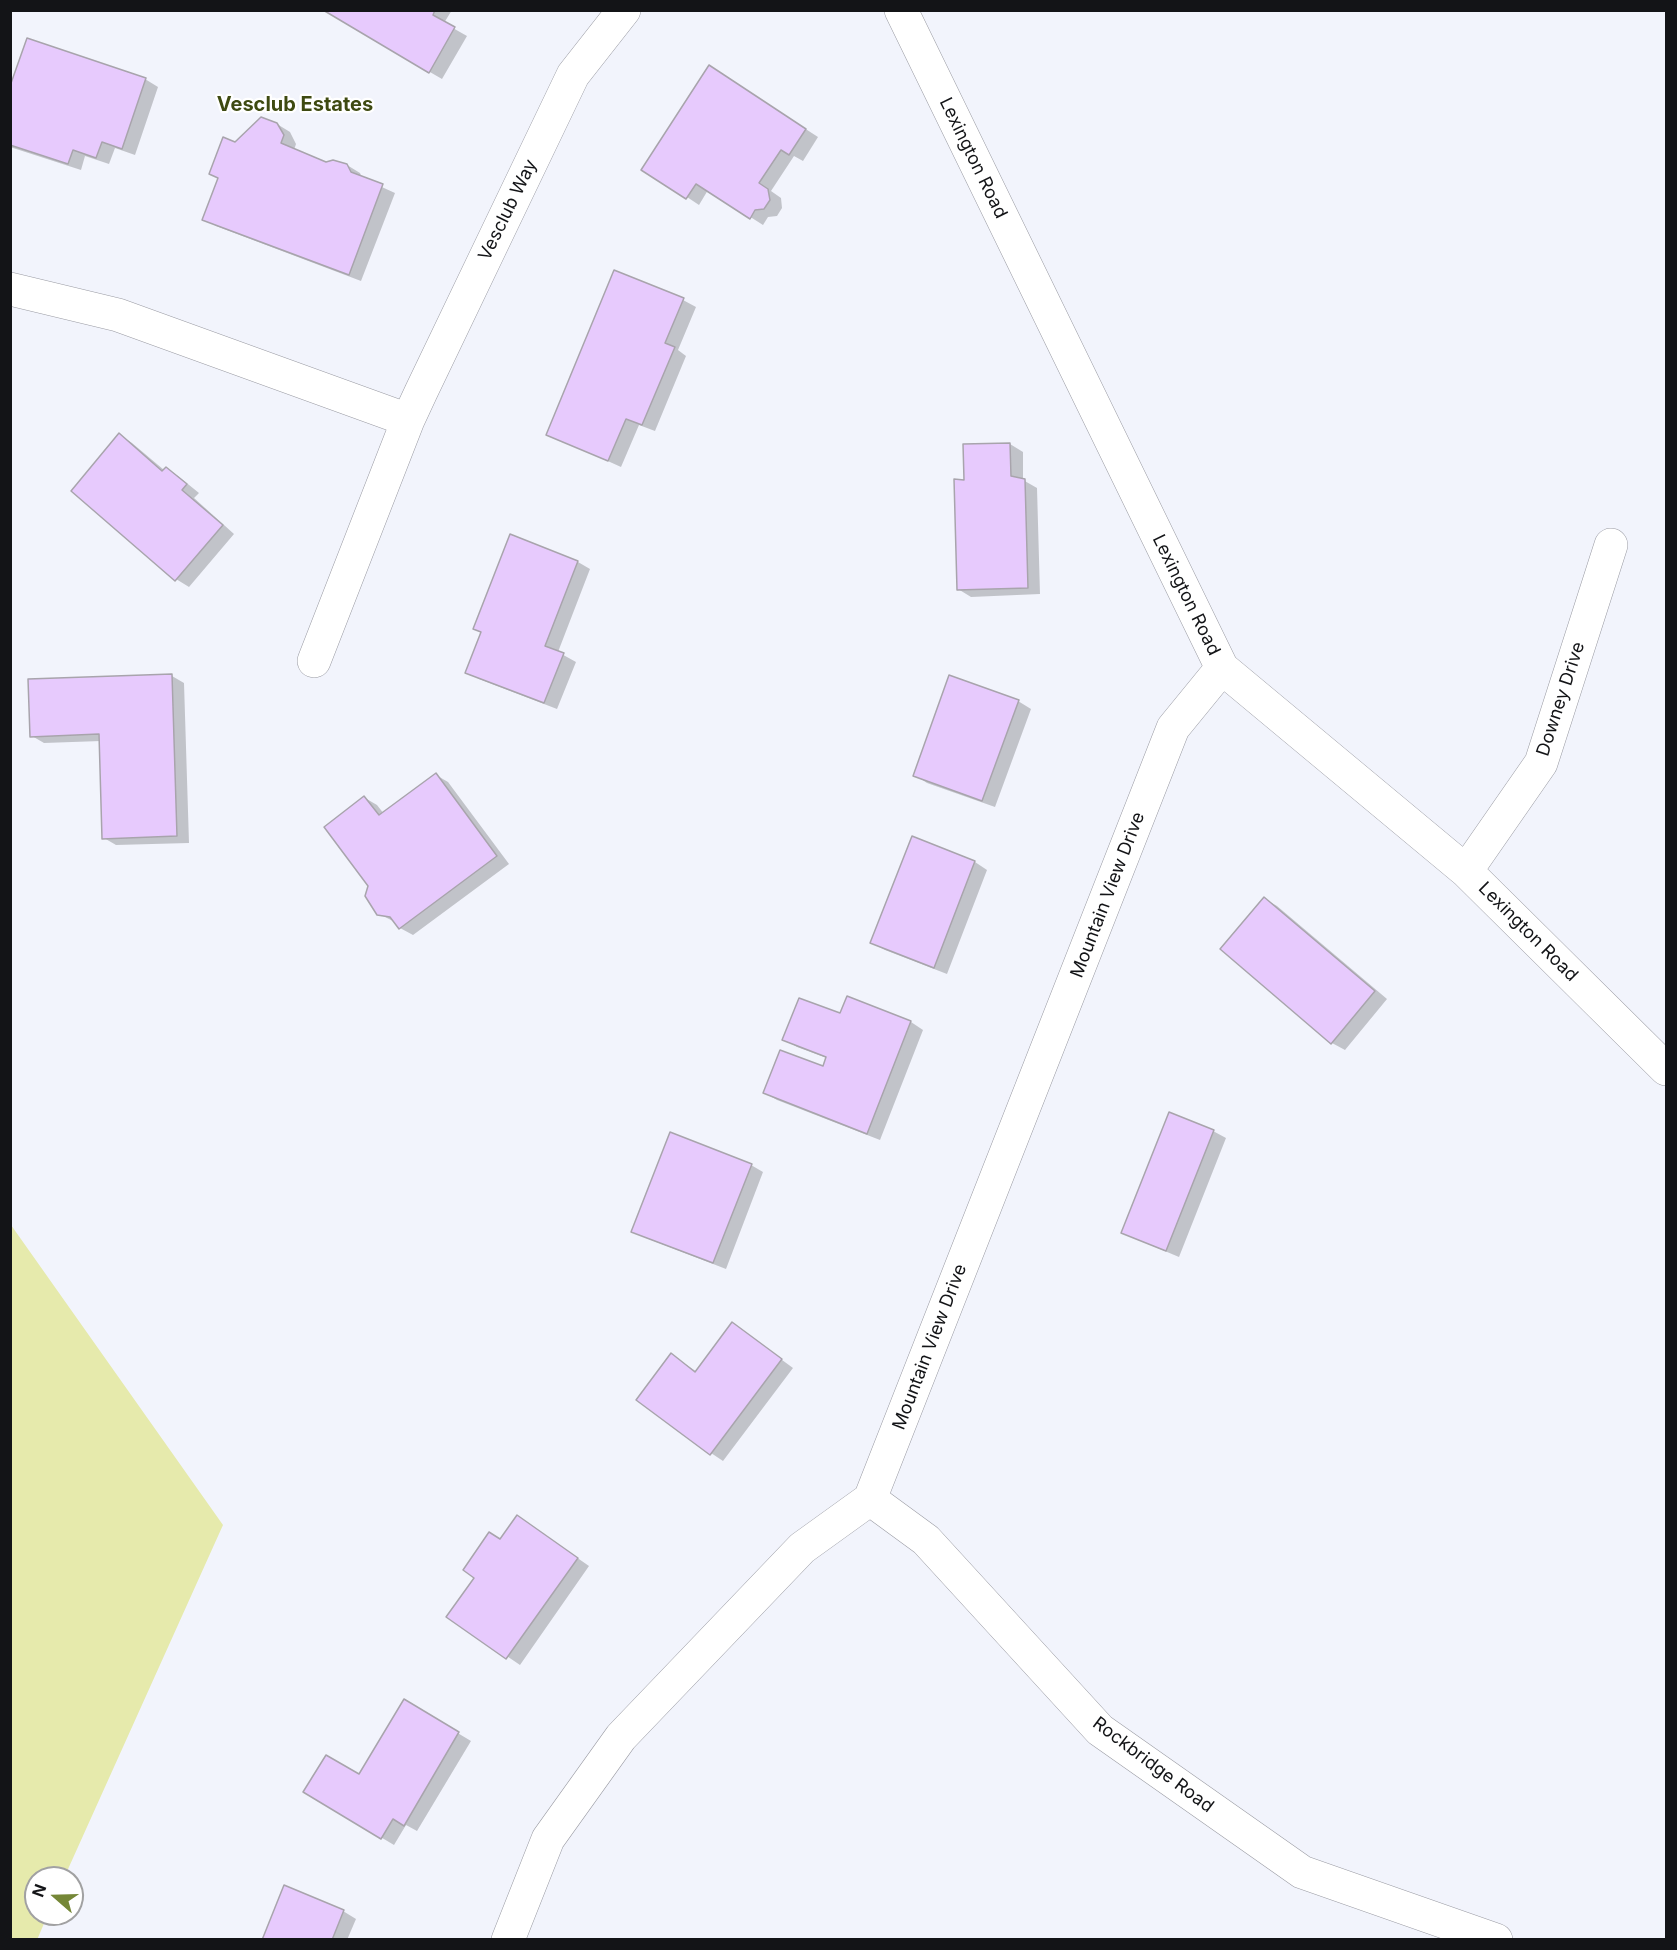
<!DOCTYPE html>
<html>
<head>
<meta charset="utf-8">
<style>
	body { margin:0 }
	#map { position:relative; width:1677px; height:1950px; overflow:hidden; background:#f2f4fc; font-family:Inter,sans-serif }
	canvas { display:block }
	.frame { position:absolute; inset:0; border:12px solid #131417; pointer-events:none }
	.north { position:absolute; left:24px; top:1866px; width:60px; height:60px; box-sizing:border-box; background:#fff; border:2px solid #a1a1a2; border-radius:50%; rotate:290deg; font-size:16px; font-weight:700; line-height:24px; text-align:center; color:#131417 }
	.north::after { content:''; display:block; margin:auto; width:21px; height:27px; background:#758737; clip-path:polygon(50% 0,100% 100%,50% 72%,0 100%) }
</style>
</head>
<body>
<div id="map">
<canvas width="1677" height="1950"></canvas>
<div class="frame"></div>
<div class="north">N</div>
</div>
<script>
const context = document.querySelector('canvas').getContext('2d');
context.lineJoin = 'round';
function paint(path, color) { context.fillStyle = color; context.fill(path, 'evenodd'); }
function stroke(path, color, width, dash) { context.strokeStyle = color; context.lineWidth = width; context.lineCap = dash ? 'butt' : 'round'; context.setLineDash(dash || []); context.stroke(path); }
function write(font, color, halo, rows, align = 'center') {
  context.font = font + ' Inter,sans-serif'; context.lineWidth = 4.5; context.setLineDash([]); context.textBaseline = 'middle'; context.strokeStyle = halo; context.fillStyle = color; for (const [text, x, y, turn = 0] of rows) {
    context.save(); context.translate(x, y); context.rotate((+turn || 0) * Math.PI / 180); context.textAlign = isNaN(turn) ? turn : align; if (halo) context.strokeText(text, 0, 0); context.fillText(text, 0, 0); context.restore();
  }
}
paint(new Path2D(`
	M11 1225 223 1525 64 1878H36V1914H48L37 1940 10 1939Z`), '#e6eaac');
paint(new Path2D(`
	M452 10 444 23 467 36 442 79 324 11Z
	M722 75 818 137 803 161 794 156 771 191 781 198 782 208 777 216 768 217 763 225 708 190 699 205 687 197Z
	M145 79 158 87 135 155 115 148 109 164 85 156 81 170 10 147V90Z
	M277 124 290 132 296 144 294 150 326 163 347 165 360 173 362 178 395 193 361 281 216 226 204 219 236 143Z
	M683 300 696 307 678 350 686 356 655 431 639 425 621 467 548 434Z
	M120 435 132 443 164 470 166 468 178 476 199 493 194 498 234 534 189 587 176 579Z
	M1010 444 1023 452V480L1037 488 1040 594 971 597 958 589 965 481Z
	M511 536 578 562 590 569 558 652 576 662 557 709 479 679 467 672 483 632Z
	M172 676 184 683 189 843 116 845 104 838 101 741 44 743 32 736Z
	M1018 701 1031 709 995 807 927 783 915 775Z
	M436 775 448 782 509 864 413 935 400 928 395 922 379 914 370 886 365 798 377 805 384 814Z
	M913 838 975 862 987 870 947 974 885 950 872 943Z
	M1265 899 1277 906 1387 999 1345 1050 1332 1043 1222 949Z
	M848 998 911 1022 923 1030 880 1140 777 1100 765 1093 824 1068 827 1058 797 1047 784 1039 841 1015Z
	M1213 1131 1226 1138 1179 1257 1136 1239 1123 1232Z
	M751 1165 763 1172 726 1269 646 1238 633 1231Z
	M733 1324 793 1368 723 1461 711 1453 672 1355 697 1372Z
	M530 1525 589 1566 520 1665 448 1616 501 1540Z
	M404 1701 471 1741 417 1831 406 1825 394 1845 305 1792 360 1776Z
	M343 1911 356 1919 347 1940H263Z`), '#0003');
const building = new Path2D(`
	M323 10H435L433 15 455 27 429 73Z
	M27 38 146 78 122 149 102 142 96 158 73 150 68 164 10 145V86Z
	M709 65 806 129 789 155 781 150 759 183 768 189 770 200 764 209 755 210 750 219 696 184 686 199 641 170Z
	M261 117 277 123 284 135 281 143 326 162 333 160 347 164 351 172 383 184 349 275 202 220 218 178 209 174 223 137 235 142Z
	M614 270 684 298 665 343 675 347 642 425 626 419 608 461 546 435Z
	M119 433 162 471 166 467 187 484 182 490 223 525 175 581 71 491Z
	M1010 443 1011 476 1025 479 1028 588 957 590 954 479 964 480 963 444Z
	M510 534 578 561 545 646 564 653 544 703 465 673 481 632 473 629Z
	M172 674 177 836 102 839 99 734 30 737 28 679Z
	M949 675 1019 700 982 801 913 776Z
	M436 773 497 856 399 929 390 917 377 915 365 896 368 886 324 827 364 796 379 815Z
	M912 836 975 861 934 968 870 943Z
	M1264 897 1375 991 1331 1044 1220 949Z
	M847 996 911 1021 867 1134 763 1093 780 1050 823 1066 826 1057 782 1040 799 998 840 1013Z
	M1169 1112 1214 1130 1166 1251 1121 1233Z
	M670 1132 752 1164 713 1263 631 1232Z
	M732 1322 782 1359 710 1455 636 1400 671 1353 695 1372Z
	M517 1515 578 1558 506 1659 446 1617 474 1578 463 1570 489 1532 500 1539Z
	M404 1699 459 1732 404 1826 393 1819 381 1839 303 1792 326 1755 359 1774Z
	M284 1885 344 1910 332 1940H262Z`);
paint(building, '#e7cafd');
stroke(building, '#a8a4ac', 1.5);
const minor = new Path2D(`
	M901 10 1222 668 1466 871 1666 1069
	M10 289 118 315 408 420
	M314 661 408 420 421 392 573 75 624 10
	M1466 871 1541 763 1611 545
	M870 1499 926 1540 1100 1730 1302 1872 1496 1940
	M508 1940 548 1839 621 1737 802 1548 870 1499 1173 728 1222 668`);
stroke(minor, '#9a9ba3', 34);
stroke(minor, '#fff', 33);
write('18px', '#131417', '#fff', [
	["Lexington Road",973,158,64],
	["Vesclub Way",508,210,-64],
	["Lexington Road",1186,595,64],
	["Downey Drive",1561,699,-72],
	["Mountain View Drive",1108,895,-69],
	["Lexington Road",1528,932,45],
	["Mountain View Drive",930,1347,-69],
	["Rockbridge Road",1153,1765,37]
]);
write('bold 20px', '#3e4a11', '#fff', [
	["Vesclub Estates",295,105]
]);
</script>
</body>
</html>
